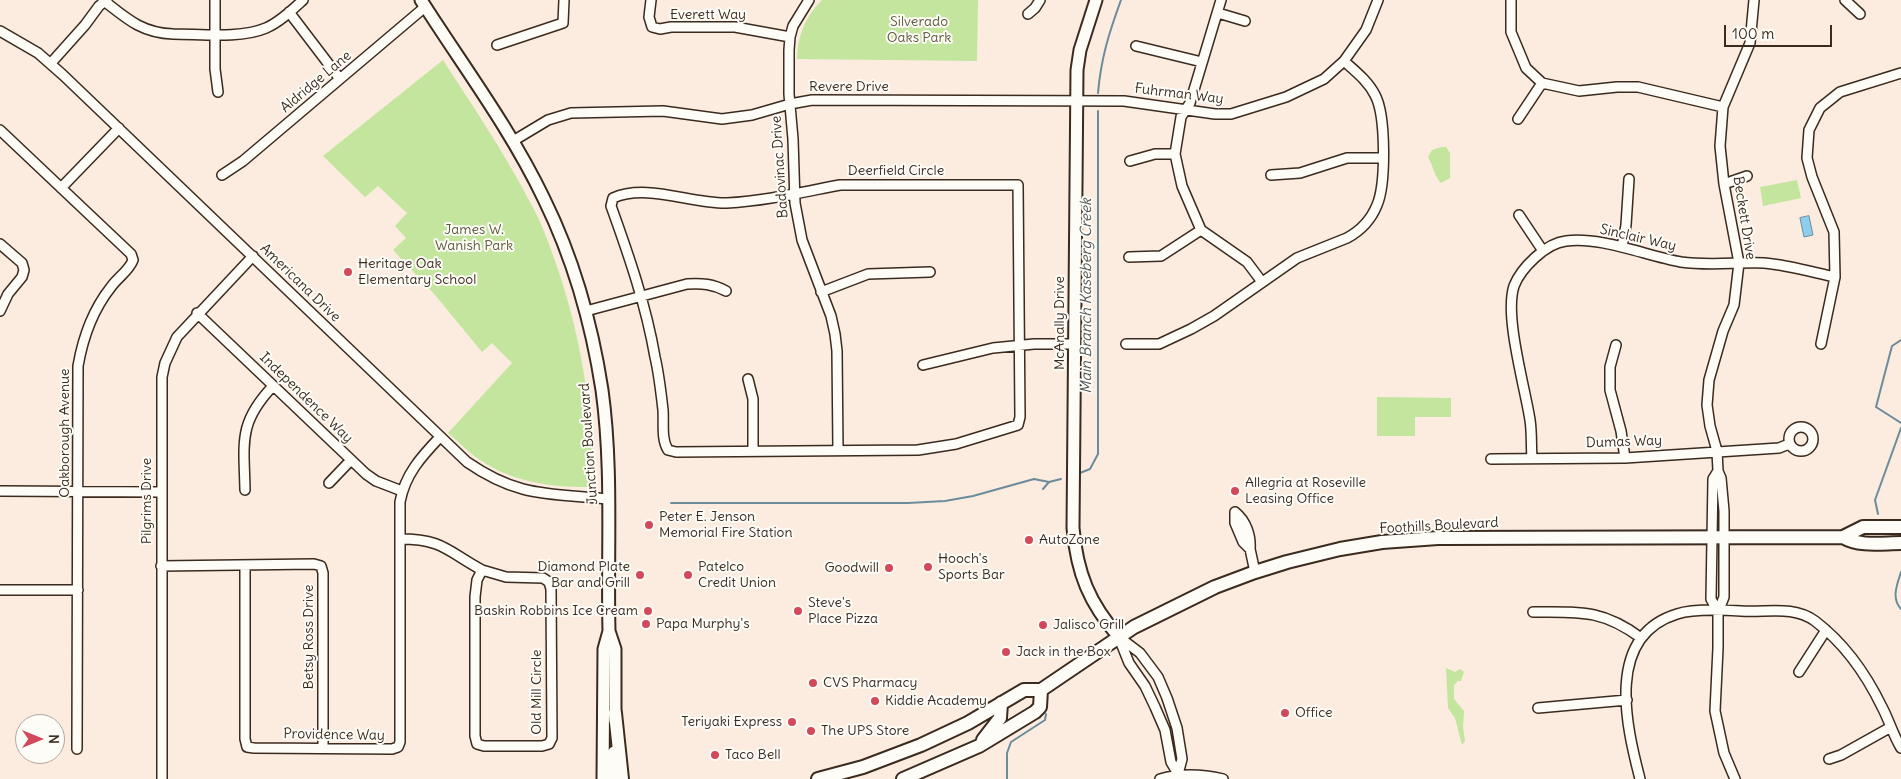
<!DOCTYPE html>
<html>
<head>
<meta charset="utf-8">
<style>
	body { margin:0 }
	#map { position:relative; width:1901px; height:779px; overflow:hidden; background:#fbecdf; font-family:Delius,sans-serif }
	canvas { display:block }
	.north { position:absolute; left:15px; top:714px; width:50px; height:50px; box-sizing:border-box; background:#fdfcf7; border:1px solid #afa8a0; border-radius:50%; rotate:90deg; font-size:14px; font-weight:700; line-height:20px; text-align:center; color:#3b2a1e }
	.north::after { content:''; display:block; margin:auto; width:18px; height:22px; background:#d1495b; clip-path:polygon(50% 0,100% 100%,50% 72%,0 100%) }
	.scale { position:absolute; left:1724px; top:25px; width:108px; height:22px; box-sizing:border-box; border:2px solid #3b2a1e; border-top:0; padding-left:6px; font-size:15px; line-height:18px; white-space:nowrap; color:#3b2a1e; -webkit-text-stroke:4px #fdfcf7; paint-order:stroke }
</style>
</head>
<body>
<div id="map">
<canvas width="1901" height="779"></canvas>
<div class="north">N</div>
<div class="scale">100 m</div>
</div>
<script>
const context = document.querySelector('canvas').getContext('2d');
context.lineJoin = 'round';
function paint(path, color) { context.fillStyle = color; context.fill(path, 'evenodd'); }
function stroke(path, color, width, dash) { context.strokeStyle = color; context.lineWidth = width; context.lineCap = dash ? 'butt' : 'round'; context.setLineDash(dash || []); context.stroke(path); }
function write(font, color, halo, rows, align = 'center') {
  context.font = font + ' Delius,sans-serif'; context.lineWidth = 4; context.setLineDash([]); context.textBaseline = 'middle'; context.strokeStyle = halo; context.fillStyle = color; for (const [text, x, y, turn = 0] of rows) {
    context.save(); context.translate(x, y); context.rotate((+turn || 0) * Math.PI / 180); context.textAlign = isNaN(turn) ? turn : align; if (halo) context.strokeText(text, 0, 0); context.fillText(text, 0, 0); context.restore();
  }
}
paint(new Path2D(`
	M822 0H978L977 61 797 59C798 35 805 17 822 0Z
	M443 60C474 108 506 155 532 206 541 222 548 241 554 258 580 330 592 405 594 481L587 487C549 487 513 482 480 460 469 453 459 442 448 433L512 363 492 343 482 352 435 295 393 250 406 238 395 226 407 213 378 186 365 197 323 156Z
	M1441 147H1446L1450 153V178L1441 183C1434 176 1433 165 1428 157L1432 150Z
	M1797 180 1801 198 1763 206 1760 187Z
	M1377 397 1451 398V417H1415V436H1377Z
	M1446 668 1455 672 1460 669 1464 672 1461 681H1458L1454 685V699L1464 711 1463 726 1465 741 1462 745 1455 718 1448 708Z`), '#c3e59e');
const water = new Path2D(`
	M1809 216 1813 235 1804 237 1800 218Z`);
paint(water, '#8dcdee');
stroke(water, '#6c8c9b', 1);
stroke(new Path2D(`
	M1098 93C1101 58 1109 33 1121 0
	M1901 340 1892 346 1876 407 1901 423
	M1080 473 1090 469 1098 454V111
	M1043 489 1049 482 1061 479
	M671 503H908L945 501 973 496 1034 479 1049 482
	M1878 514 1875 500 1901 428
	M1901 572C1897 585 1891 598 1901 609
	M1007 779V753L1011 742 1045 720 1046 714`), '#6c8c9b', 2);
const street = new Path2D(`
	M103 0C127 19 142 33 173 34 201 34 240 39 266 28 280 22 292 10 303 0
	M215 0V69L218 92
	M651 0 649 17 652 27 660 29 671 27H735L790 37
	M809 0 793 26 790 37 789 50V94L793 139 795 203 802 240 831 316 835 334 837 351 838 450
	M1221 0 1190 103 1181 117 1175 154 1182 186 1201 230 1247 262 1262 282
	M1511 0V32L1526 68 1542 83 1579 91 1617 87H1638L1723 107
	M1845 0 1860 14
	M289 12 340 79
	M1218 13 1245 21
	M1028 14 1035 8 1040 0
	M0 31 38 53 63 75 467 462C519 498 549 493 608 499
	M497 45 563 23 564 0
	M1136 46 1202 62
	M51 63 85 25 99 6 107 0
	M1518 119 1542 83
	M0 130 131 254 133 260C129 271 118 277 111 287 92 311 83 337 78 366L77 749
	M513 141 548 120 571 113 663 111 722 119 752 115 790 104 812 100 1124 101 1215 114H1231L1286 97 1324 79 1344 61 1366 30 1378 0
	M1130 161 1155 154H1175
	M222 175 243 161 425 7
	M1271 175 1300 173 1347 158H1382
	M1724 184 1747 176
	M840 185H1018L1020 417 1018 425 956 444 918 450 676 452 668 450C661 439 664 423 663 410 661 392 659 374 655 357 646 305 629 256 611 206L613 198C647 183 691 204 727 203 765 201 803 192 840 185Z
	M61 188 119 128
	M1519 215 1543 251
	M0 244 22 263 24 270 22 277 8 294 0 311
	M1622 247 1626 225 1629 179
	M1129 257 1161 256 1201 230
	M821 292 868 274 930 272
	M586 311 687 284C702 283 713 284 726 291
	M197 313 366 474 376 481 402 491
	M1126 344H1159L1191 329 1214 316 1297 258 1347 238C1360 231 1371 220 1377 205 1386 184 1386 115 1375 95 1368 81 1355 71 1344 61
	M1821 344 1835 277 1834 232 1812 177 1807 158 1809 130 1820 108 1840 92 1901 73
	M1616 345 1610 367V390L1621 431 1625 458
	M923 365 993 348 1034 344H1075
	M748 379 753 399V451
	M1789 439a12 12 0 1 1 24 0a12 12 0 1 1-24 0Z
	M1532 458C1531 446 1532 433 1530 420 1525 387 1504 316 1514 286 1521 268 1546 243 1566 241 1600 236 1647 256 1681 262 1709 266 1736 262 1764 263 1788 265 1812 272 1835 277
	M1491 459 1625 458 1779 448 1789 444
	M329 483 351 460
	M245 490C244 442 238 423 273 386
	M0 491 161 492
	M1235 512V523L1243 542 1250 549 1255 572
	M1235 512C1246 521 1251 535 1250 549
	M400 539C443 539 447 551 482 570
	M245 565V739L247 747 254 748 392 749 398 747 400 742V502C405 474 422 456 440 437
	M161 566 314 564 321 566 323 573V748
	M482 570 506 577 543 578 549 582 551 589 552 738 549 744 542 746H484L477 744 475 736V597L477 580Z
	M0 590H78
	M1533 612C1579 612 1602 609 1641 638
	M1718 612 1711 599 1713 479 1718 471
	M1119 637 1140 653 1158 677 1167 698 1177 728 1182 759 1178 774
	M1119 638 1129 663 1145 686 1155 707 1165 730 1171 762 1178 774
	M1799 672 1826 630
	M1538 708 1627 700
	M1829 759 1841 755 1891 727
	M162 779V377L165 363 177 337 253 256
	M1160 779C1182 773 1201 774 1223 779
	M1640 779C1626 725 1605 636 1677 614 1692 609 1725 610 1741 611 1766 613 1793 605 1815 621 1844 643 1866 674 1882 707 1889 720 1893 735 1901 748
	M1735 779 1724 753 1715 711 1718 648V612L1724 597V511L1721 478 1718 471 1717 451 1710 426 1707 405 1709 380 1723 331 1734 305 1739 263 1724 184 1720 146 1723 107 1750 43 1754 0`);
const secondary = new Path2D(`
	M421 0C463 66 510 128 544 199 573 258 592 325 602 390 613 469 607 551 609 631L604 649 603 779
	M1096 0 1080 50 1077 70 1073 528C1077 573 1089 603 1119 637
	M609 631 615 649V721
	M614 779V752`);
const primary = new Path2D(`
	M1843 537C1860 547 1882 543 1901 543
	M615 713 622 779
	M983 740 1000 718 1001 703
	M818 779 863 767 921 745 968 723 1024 690H1041L1134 627 1215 587 1255 572 1287 562 1340 549 1382 542 1438 538 1843 537 1863 527H1901
	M903 779 979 746 1035 712 1040 707 1041 690`);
stroke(street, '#3b2a1e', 12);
stroke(secondary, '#3b2a1e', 15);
stroke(primary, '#3b2a1e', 16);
stroke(street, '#fdfcf7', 9);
stroke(secondary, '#fdfcf7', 11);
stroke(primary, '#fdfcf7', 12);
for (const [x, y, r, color] of [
	[348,272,5,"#d1495b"],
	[1235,491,5,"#d1495b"],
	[649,525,5,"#d1495b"],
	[1029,540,5,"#d1495b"],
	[928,567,5,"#d1495b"],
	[889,568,5,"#d1495b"],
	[640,575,5,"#d1495b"],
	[688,575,5,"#d1495b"],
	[648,611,5,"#d1495b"],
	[798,611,5,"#d1495b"],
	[646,624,5,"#d1495b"],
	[1043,625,5,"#d1495b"],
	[1006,652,5,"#d1495b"],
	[813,683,5,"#d1495b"],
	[875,701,5,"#d1495b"],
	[1285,713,5,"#d1495b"],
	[792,722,5,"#d1495b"],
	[811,731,5,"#d1495b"],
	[715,755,5,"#d1495b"]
]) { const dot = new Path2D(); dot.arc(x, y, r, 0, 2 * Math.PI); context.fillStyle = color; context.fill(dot); stroke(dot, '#fdfcf7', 2); }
write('14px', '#3b2a1e', '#fdfcf7', [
	["Everett Way",708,15],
	["Aldridge Lane",316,82,-40],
	["Revere Drive",849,87],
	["Fuhrman Way",1179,94,7],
	["Badovinac Drive",780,167,-94],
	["Deerfield Circle",896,171],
	["Beckett Drive",1744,218,81],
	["Sinclair Way",1638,238,13],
	["Americana Drive",300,283,44],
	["McAnally Drive",1060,323,-90],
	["Independence Way",306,398,44],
	["Oakborough Avenue",65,433,-90],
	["Dumas Way",1624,442,-2],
	["Junction Boulevard",589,444,-94],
	["Pilgrims Drive",147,501,-90],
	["Foothills Boulevard",1439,526,-3],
	["Betsy Ross Drive",309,637,-90],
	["Old Mill Circle",537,692,-90],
	["Providence Way",334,735,1]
]);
write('14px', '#5d593e', '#fdfcf7', [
	["Silverado",919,22],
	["Oaks Park",919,38],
	["James W.",474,230],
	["Wanish Park",474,246]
]);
write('14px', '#3b2a1e', '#fdfcf7', [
	["Heritage Oak",358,264],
	["Elementary School",358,280],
	["Allegria at Roseville",1245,483],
	["Leasing Office",1245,499],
	["Peter E. Jenson",659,517],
	["Memorial Fire Station",659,533],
	["AutoZone",1039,540],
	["Hooch's",938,559],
	["Sports Bar",938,575],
	["Diamond Plate",630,567,"right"],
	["Bar and Grill",630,583,"right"],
	["Patelco",698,567],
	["Credit Union",698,583],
	["Goodwill",879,568,"right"],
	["Steve's",808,603],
	["Place Pizza",808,619],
	["Baskin Robbins Ice Cream",638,611,"right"],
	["Papa Murphy's",656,624],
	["Jalisco Grill",1053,625],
	["Jack in the Box",1016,652],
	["CVS Pharmacy",823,683],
	["Kiddie Academy",885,701],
	["Office",1295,713],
	["Teriyaki Express",782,722,"right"],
	["The UPS Store",821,731],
	["Taco Bell",725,755]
], 'left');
write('italic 15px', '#545b5c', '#fdfcf7', [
	["Main Branch Kaseberg Creek",1087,296,-90]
]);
</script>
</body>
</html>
